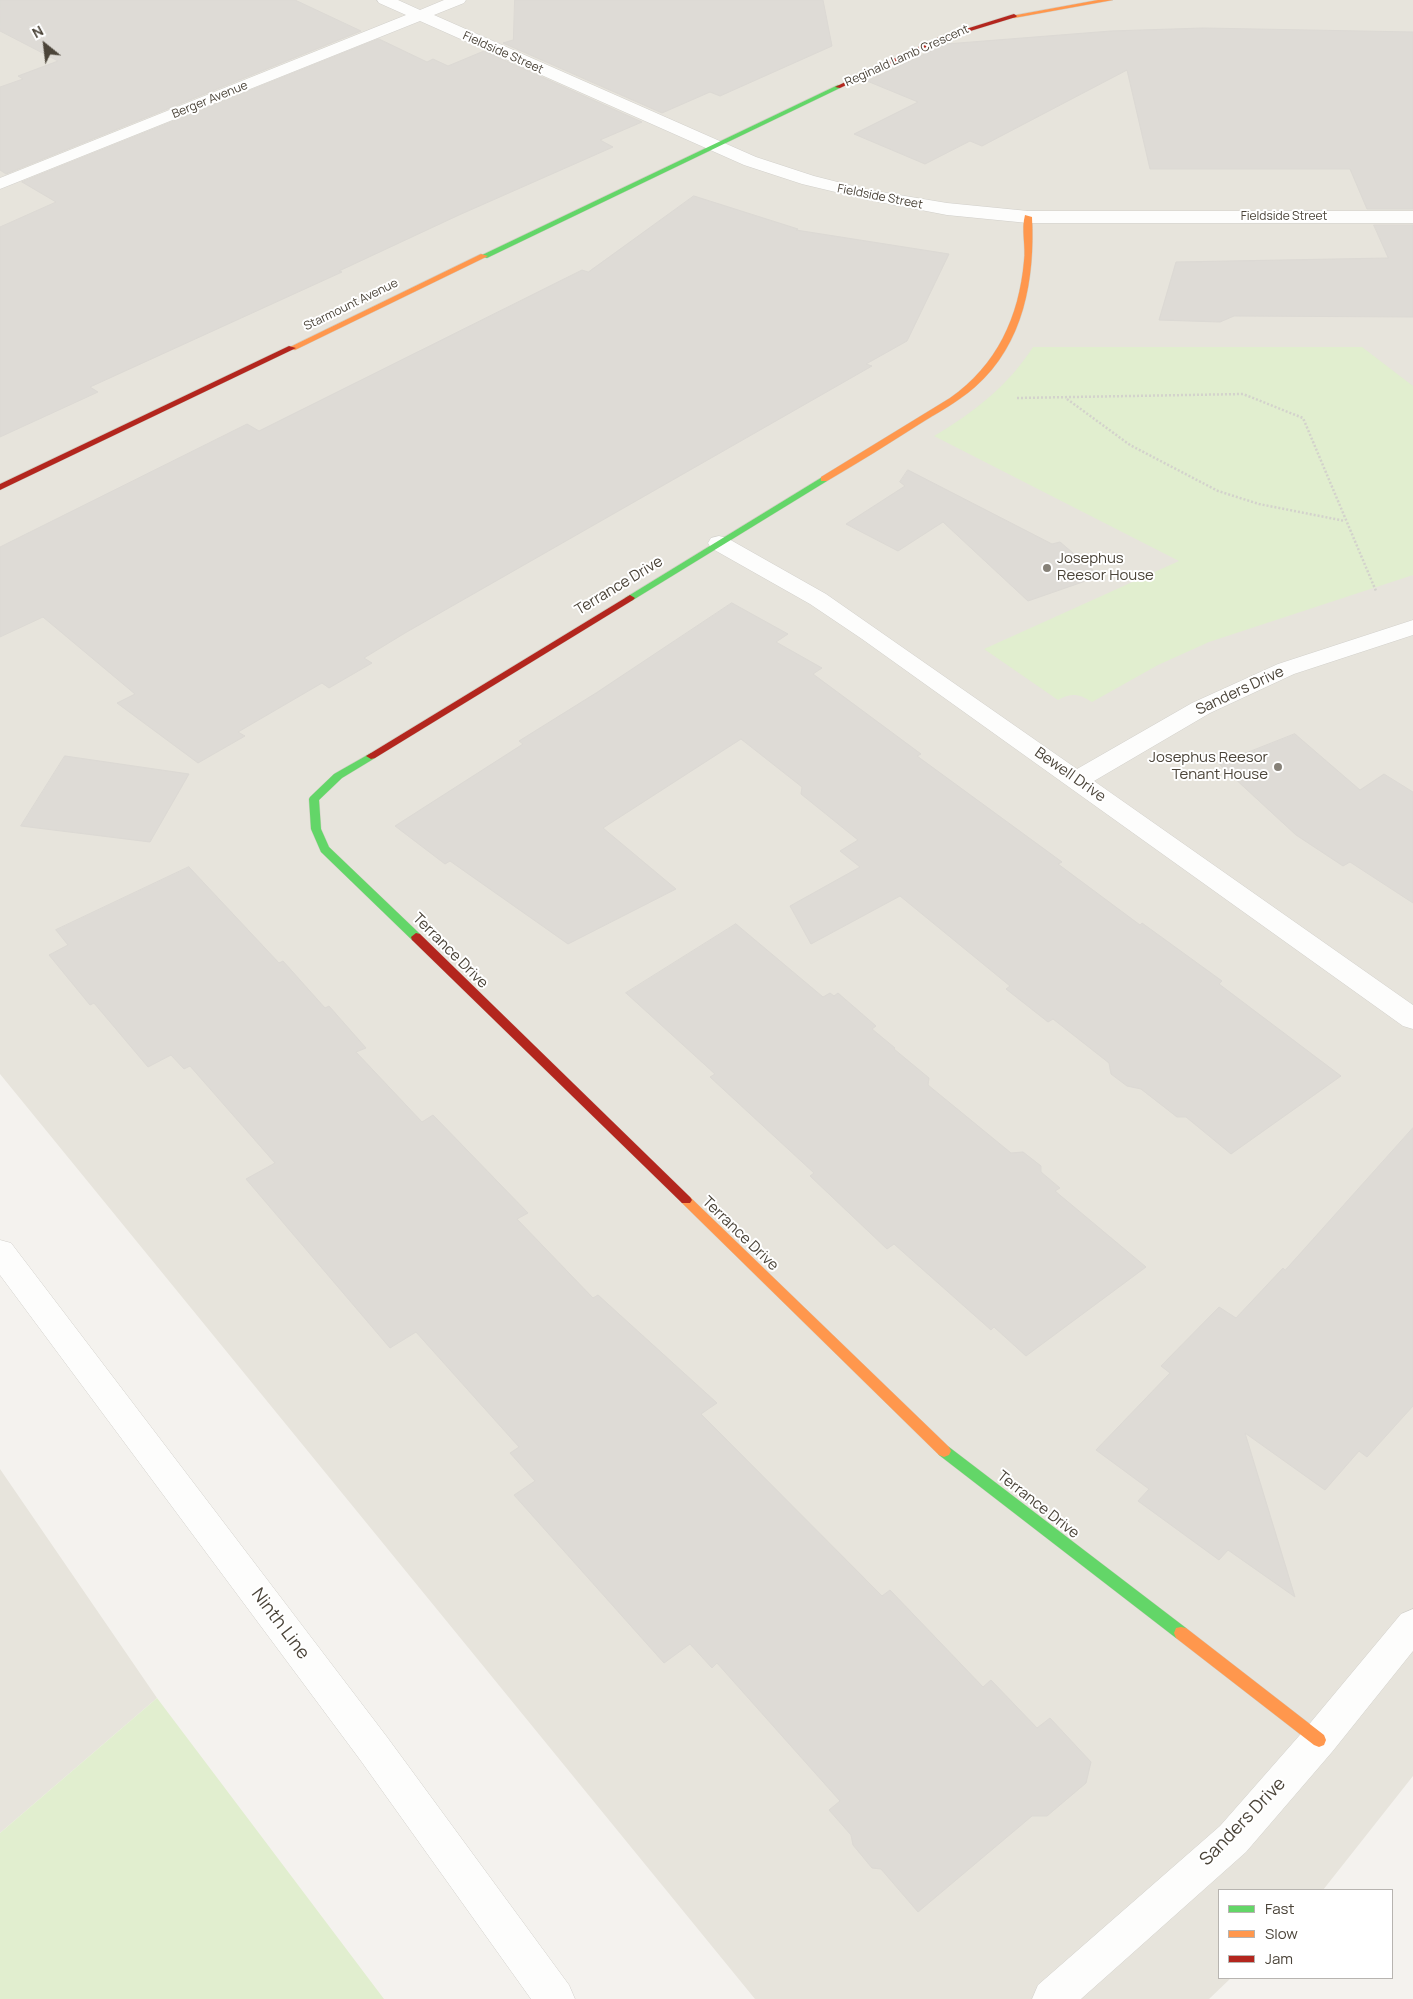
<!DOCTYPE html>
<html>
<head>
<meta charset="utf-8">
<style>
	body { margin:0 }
	#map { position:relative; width:1413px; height:1999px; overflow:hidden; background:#f4f2ee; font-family:Manrope,sans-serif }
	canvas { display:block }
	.legend { position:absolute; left:1218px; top:1889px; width:175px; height:90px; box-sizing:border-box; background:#fff; border:1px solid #b7b4b0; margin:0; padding:6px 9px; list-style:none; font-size:15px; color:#4b4439 }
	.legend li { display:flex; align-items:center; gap:10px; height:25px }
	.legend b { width:25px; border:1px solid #b7b4b0 }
	.north { position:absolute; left:20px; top:20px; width:50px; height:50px; -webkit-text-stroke:4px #fff; paint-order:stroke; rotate:331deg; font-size:14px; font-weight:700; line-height:20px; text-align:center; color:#4b4439 }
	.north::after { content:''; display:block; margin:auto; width:18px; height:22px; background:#4b4439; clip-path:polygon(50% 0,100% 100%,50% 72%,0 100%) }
</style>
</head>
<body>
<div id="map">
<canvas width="1413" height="1999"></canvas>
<ul class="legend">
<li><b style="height:6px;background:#63d668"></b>Fast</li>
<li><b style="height:6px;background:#ff974d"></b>Slow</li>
<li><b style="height:6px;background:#b3261e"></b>Jam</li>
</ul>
<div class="north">N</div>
</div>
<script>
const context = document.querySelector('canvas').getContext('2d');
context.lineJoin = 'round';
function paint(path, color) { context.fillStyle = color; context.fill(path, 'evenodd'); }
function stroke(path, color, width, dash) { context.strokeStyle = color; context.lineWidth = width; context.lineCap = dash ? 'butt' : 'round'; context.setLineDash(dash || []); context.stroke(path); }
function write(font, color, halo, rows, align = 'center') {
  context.font = font + ' Manrope,sans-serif'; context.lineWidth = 4; context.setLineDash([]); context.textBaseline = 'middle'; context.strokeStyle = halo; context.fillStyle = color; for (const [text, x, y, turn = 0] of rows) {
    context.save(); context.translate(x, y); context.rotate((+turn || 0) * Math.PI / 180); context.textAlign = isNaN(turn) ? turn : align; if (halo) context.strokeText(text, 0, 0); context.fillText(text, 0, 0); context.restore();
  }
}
paint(new Path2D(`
	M0 0H1413V1776L1323 1890H1219V1978H1231L1209 1999H755L0 1074Z
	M0 1469 157 1698 0 1833Z`), '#e7e4dc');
paint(new Path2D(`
	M1033 347H1362L1413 386V575L1209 642 1158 665 1092 702C1079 694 1072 692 1058 700L984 649 1179 561 934 436C973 413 1008 386 1033 347Z
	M157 1698 384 1999H0V1833Z`), '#e1eecf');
const building = new Path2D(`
	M0 0H295L361 31 6 174 0 170V87L23 79 18 76 58 61 0 31Z
	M515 0H823L832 46 720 96 710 92 662 113 503 43 513 40Z
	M1204 28 1413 32V209H1367L1350 169H1150L1127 70 982 146 970 141 925 164 854 134 918 102 867 81 946 44 1111 31Z
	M379 39 427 62 433 59 448 66 484 51 642 122 600 140 613 147 459 215 339 271 342 272 90 387 98 392 0 437V227L56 202 22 182Z
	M694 196 798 229 796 230 949 254 907 341 866 364 872 366 405 633 364 658 372 663 329 688 322 683 238 732 245 736 198 763 117 703 135 694 43 617 0 637V547L247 424 259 431 582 270 588 272Z
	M1374 225H1413V317L1234 316 1220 322 1159 320 1176 262 1388 258Z
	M908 470 1052 544 1060 542 1100 576 1028 601 943 522 898 551 846 524 905 486 900 482Z
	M732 603 788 634 776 642 822 668 813 674 921 754 917 756 1062 862 1058 864 1140 925 1142 923 1222 981 1219 984 1341 1076 1231 1154 1186 1117H1177L1141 1089 1127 1086 1111 1074 1109 1063 1053 1019 1048 1022 1006 989 1010 986 900 896 811 944 790 906 860 867 840 851 858 840 801 794 802 787 741 739 603 828 676 889 568 944 450 861 445 864 395 826 523 744 519 741 596 693Z
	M1295 734 1360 790 1384 774 1413 792V903L1350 862 1343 866 1296 835 1219 764Z
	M65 756 189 774 150 842 21 826Z
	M189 867 279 963 283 961 325 1008 329 1006 366 1048 356 1052 422 1122 433 1115 528 1213 517 1219 593 1298 598 1295 717 1403 701 1414 882 1596 890 1590 983 1687 991 1680 1037 1728 1050 1718 1091 1762 1086 1783 1047 1816H1032L918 1912 881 1869 872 1868 853 1845 851 1835 829 1810 840 1801 717 1663 712 1668 690 1644 664 1663 514 1495 535 1481 510 1453 519 1447 416 1332 390 1348 246 1179 275 1163 190 1066 184 1069 171 1055 148 1067 94 1003 90 1005 49 955 68 945 56 930Z
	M736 924 823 997 830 993 834 996 838 993 876 1026 872 1029 895 1048 894 1049 929 1078 928 1085 1011 1153 1023 1152 1041 1166V1172L1060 1188 1055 1191 1146 1267 1026 1356 994 1327 991 1330 894 1244 887 1249 810 1176 814 1173 710 1077 715 1074 626 993Z
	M1413 1128V1406L1367 1457 1359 1451 1325 1490 1245 1433 1295 1597 1228 1550 1219 1560 1138 1501 1149 1489 1096 1450 1170 1373 1161 1366 1219 1307 1236 1318 1283 1268 1285 1270Z`);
paint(building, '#dedbd6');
stroke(building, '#dcd9d4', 1);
const street = new Path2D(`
	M377 0H398L420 10 444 0H466L464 3 434 15 756 157 814 176 869 190 947 203 1028 211H1413V223H1028L947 215 869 200 802 184 744 165 420 21 0 189V178L406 15 379 3Z
	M719 536 727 538 826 594 1077 769 1192 703 1278 664 1413 620V635L1294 674 1210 713 1094 781 1413 1005V1029L1403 1026 862 639 810 604 711 548 708 543 711 538Z
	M0 1240 11 1243 387 1737 569 1985 575 1999H531L361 1761 0 1275Z
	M1413 1609V1651L1332 1752 1246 1852 1081 1999H1032L1038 1985 1220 1826 1306 1728 1401 1614Z`);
const fast = new Path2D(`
	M838 85 840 86V88L487 258 480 256Z
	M824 476 827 477V481L633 600 630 601 625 598Z
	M371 753 375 754 376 756 375 758 342 778 319 800 321 829 329 847 420 934 421 937 416 941 412 940 321 852 311 829 309 799 310 797 334 774Z
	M944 1445 949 1447 1186 1628 1188 1633 1186 1638 1181 1639 1176 1638 939 1455 937 1451 939 1447Z`);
const slow = new Path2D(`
	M1098 0H1113L1014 18 1011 16Z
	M1025 215 1032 217C1035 279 1024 344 975 387 958 402 937 413 918 425 888 444 858 463 827 481H821V477L950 398C997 365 1019 317 1024 261 1026 247 1021 229 1025 215Z
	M481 254 488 256 295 350 288 348Z
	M686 1195 690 1197 949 1447 951 1451 949 1455 944 1457 939 1455 682 1203 680 1200 682 1197Z
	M1181 1627 1186 1628 1324 1735 1326 1740 1324 1745 1319 1747 1314 1745 1176 1638 1174 1633 1176 1628Z`);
const jam = new Path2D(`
	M1014 14 1017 16 1016 17 941 40 840 88 835 87 937 38Z
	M289 346 296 348 0 490V484Z
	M630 595 635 598 633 600 375 758 371 759 366 756Z
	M416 933 420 934 690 1197 692 1200 690 1203H682L412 940 411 937Z`);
stroke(street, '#d2d0cb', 1);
stroke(fast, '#d3cfc5', 1);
stroke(slow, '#d3cfc5', 1);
stroke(jam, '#d3cfc5', 1);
stroke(new Path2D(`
	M1017 398 1243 394 1303 418 1376 591
	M1067 399 1130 445 1218 491 1259 504 1345 521`), '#d3d2cc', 2.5, [2, 2]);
paint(street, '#fdfdfc');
paint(fast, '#63d668');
paint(slow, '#ff974d');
paint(jam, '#b3261e');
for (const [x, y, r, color] of [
	[1047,568,5,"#868178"],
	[1278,767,5,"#868178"]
]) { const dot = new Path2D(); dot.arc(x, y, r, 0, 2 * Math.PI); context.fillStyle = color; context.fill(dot); stroke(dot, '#fff', 2); }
write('12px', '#4b4439', '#fff', [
	["Fieldside Street",503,53,24],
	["Reginald Lamb Crescent",907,56,-24],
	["Berger Avenue",210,100,-22],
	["Fieldside Street",880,197,11],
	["Fieldside Street",1284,217],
	["Starmount Avenue",351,305,-26]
]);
write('15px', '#4b4439', '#fff', [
	["Josephus",1057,559],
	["Reesor House",1057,576],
	["Josephus Reesor",1268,758,"right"],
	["Tenant House",1268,775,"right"]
], 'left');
write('15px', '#4b4439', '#fff', [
	["Terrance Drive",619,586,-31],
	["Sanders Drive",1240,691,-25],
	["Bewell Drive",1070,775,35],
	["Terrance Drive",450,951,45],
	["Terrance Drive",740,1234,44],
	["Terrance Drive",1038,1505,38]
]);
write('18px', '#4b4439', '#fff', [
	["Ninth Line",280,1624,53],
	["Sanders Drive",1243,1822,-46]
]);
</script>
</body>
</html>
